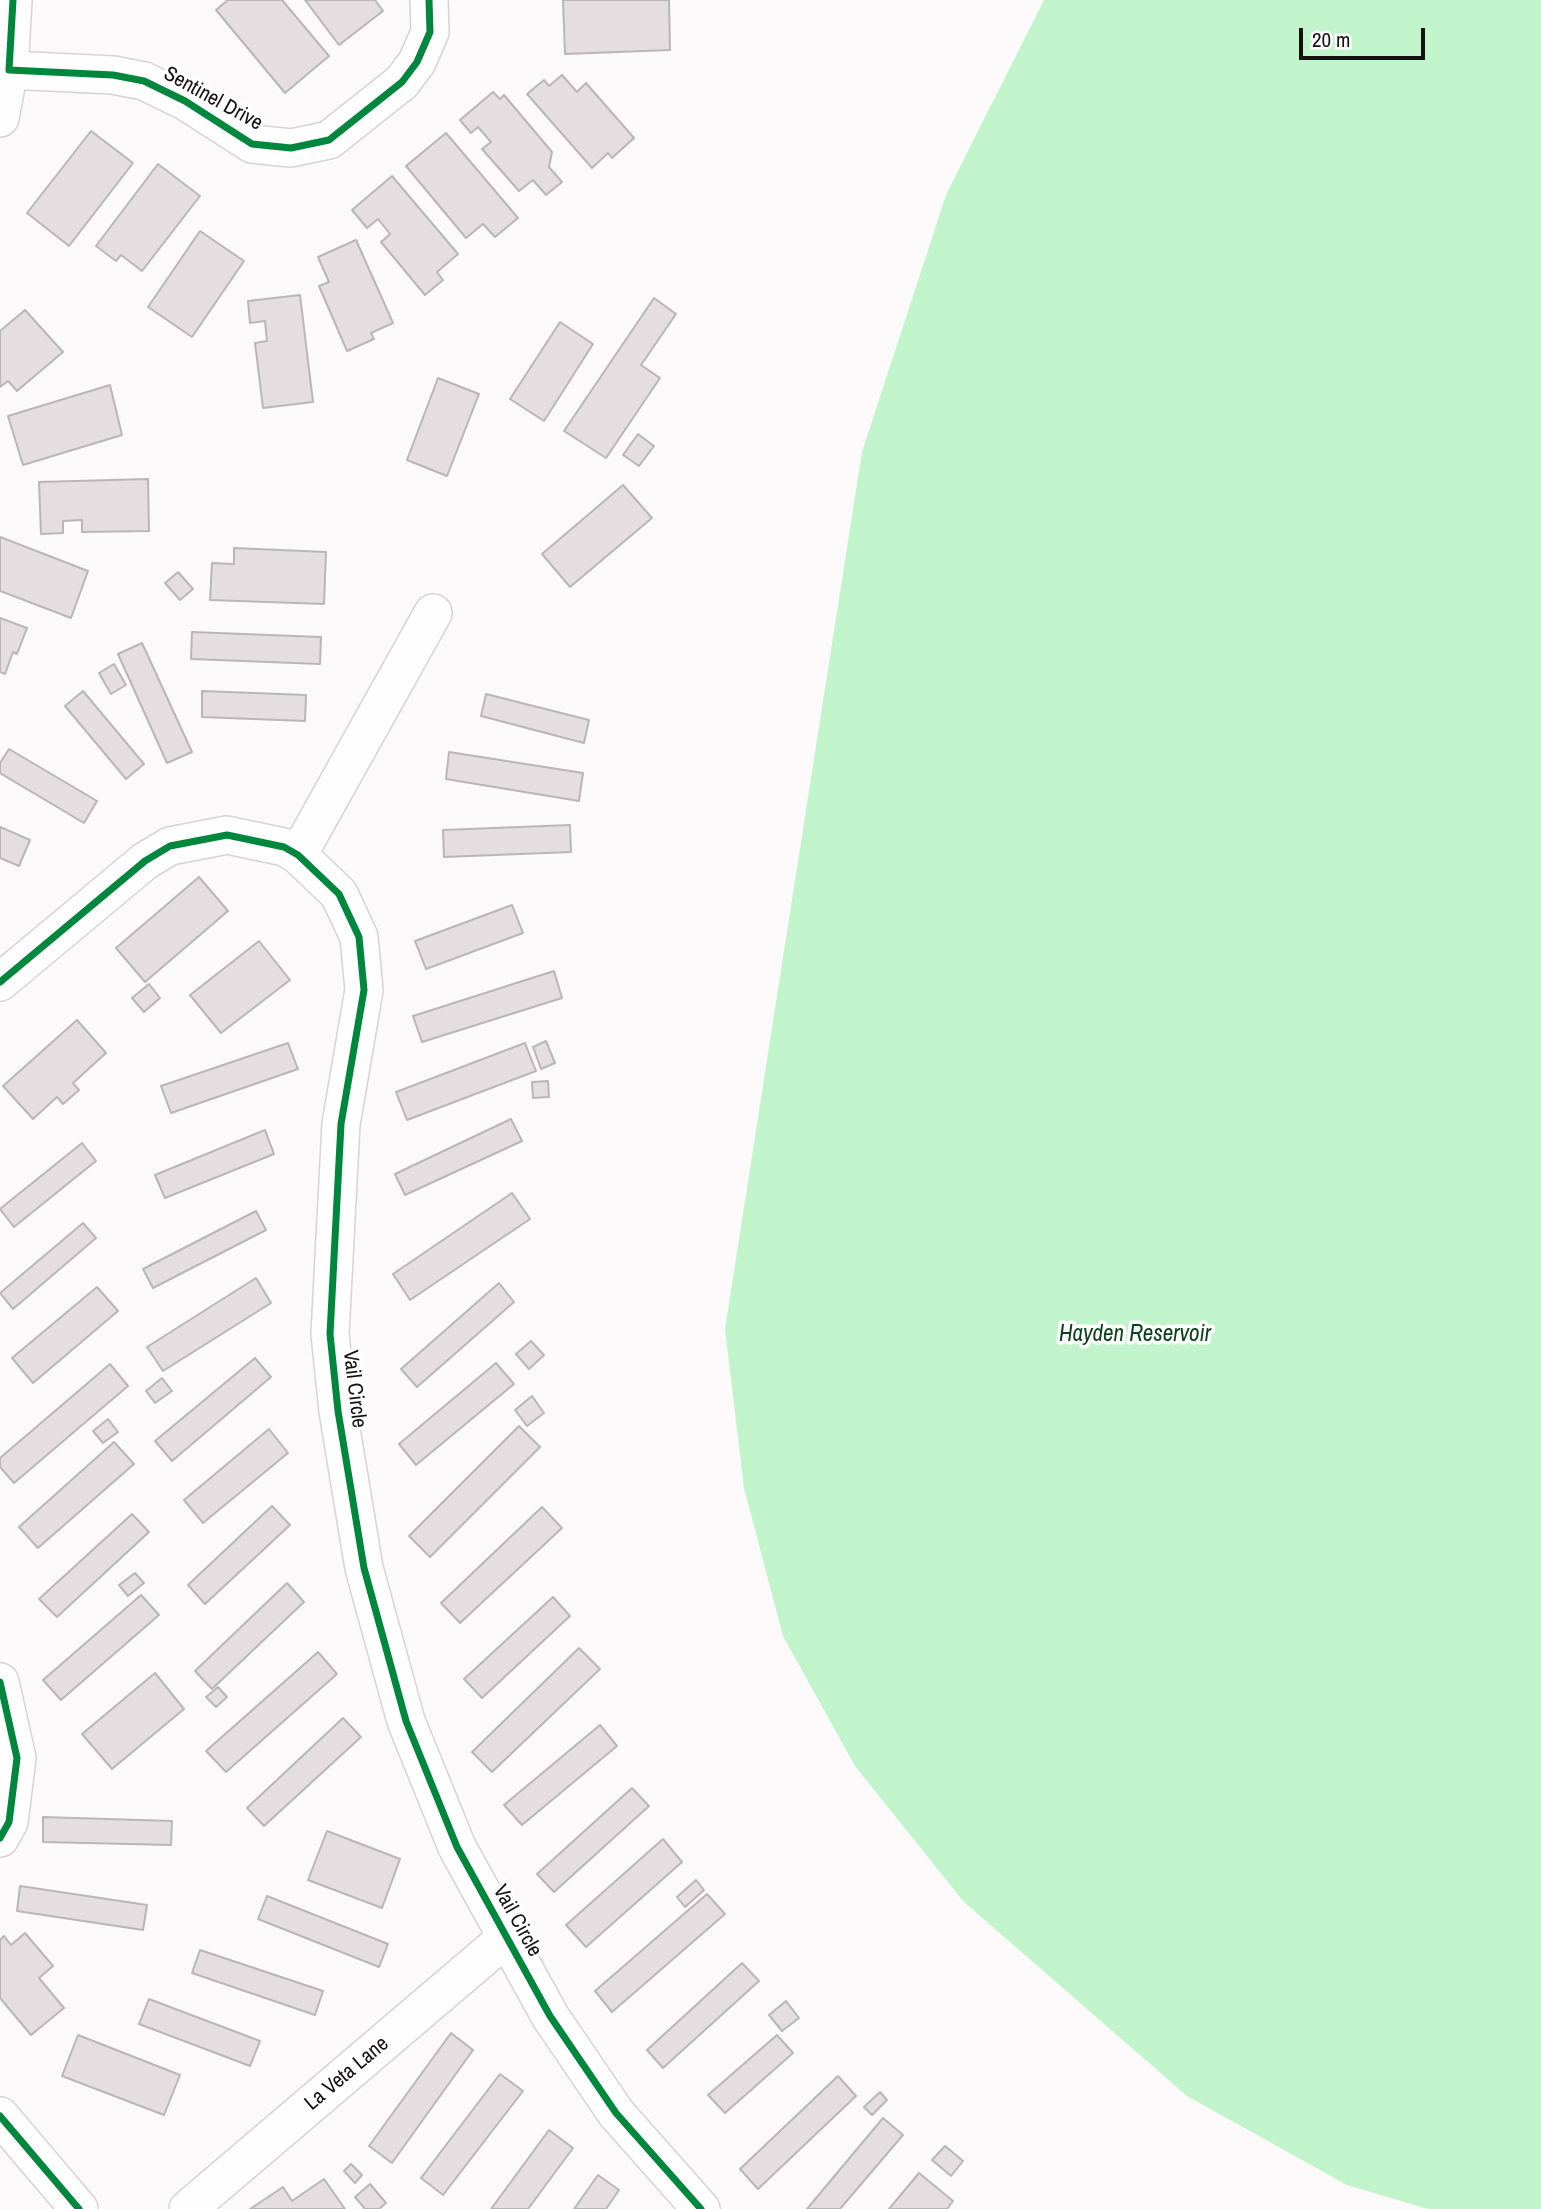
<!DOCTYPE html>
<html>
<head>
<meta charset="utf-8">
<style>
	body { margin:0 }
	#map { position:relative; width:1541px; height:2209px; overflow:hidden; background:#fcf9fa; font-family:"Archivo Narrow",sans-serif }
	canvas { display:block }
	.scale { position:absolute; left:1299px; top:28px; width:126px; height:32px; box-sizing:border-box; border:4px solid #191014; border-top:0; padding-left:9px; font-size:21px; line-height:24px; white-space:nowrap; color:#191014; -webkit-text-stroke:5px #fff; paint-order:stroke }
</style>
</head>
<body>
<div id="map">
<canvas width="1541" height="2209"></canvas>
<div class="scale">20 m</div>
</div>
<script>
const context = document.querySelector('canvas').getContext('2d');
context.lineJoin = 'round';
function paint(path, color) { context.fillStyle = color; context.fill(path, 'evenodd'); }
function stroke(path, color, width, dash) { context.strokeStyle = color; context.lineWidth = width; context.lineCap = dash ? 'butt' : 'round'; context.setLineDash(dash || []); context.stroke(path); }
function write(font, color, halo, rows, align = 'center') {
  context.font = font + ' "Archivo Narrow",sans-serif'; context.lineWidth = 7; context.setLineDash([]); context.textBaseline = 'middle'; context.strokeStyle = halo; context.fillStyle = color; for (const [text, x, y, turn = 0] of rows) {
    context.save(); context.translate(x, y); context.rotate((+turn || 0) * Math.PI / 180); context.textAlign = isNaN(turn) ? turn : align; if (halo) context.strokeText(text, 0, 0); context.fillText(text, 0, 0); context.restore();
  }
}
paint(new Path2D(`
	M1044 0H1541V2209H1428L1347 2185 1187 2096 964 1902 855 1766 783 1636 744 1488 725 1329 862 452 946 195Z`), '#c1f4cb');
const building = new Path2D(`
	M228 0H282L329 56 285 93 216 10Z
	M305 0H375L383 11 339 45Z
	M563 0H669L670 50 565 54Z
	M562 75 577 92 586 83 634 138 612 158 608 153 592 168 527 94 544 80 549 86Z
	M493 92 500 99 504 95 552 152 549 167 562 182 546 195 533 180 519 191 482 149 491 142 478 127 471 133 460 120Z
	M91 131 133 163 69 246 27 213Z
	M446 133 518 218 495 237 483 224 466 238 406 166Z
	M158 164 200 196 142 271 121 255 116 261 96 246Z
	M392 176 458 254 437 272 443 280 425 295 381 242 390 234 378 219 367 228 352 210Z
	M200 231 244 261 192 337 148 307Z
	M356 240 393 323 371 333 374 339 347 351 319 286 329 282 318 257Z
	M300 295 313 402 263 408 255 343 267 341 265 321 250 323 248 301Z
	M654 298 676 314 641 365 660 378 606 458 564 431Z
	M25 310 63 352 17 391 8 381 0 387V331Z
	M560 322 593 344 544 421 510 399Z
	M438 378 479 394 447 476 407 460Z
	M110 385 122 435 23 465 8 416Z
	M638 434 654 446 639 466 623 455Z
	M148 479 149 531 82 532V520L63 521V533L41 534 39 482Z
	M623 485 652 518 570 587 542 554Z
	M0 537 88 571 71 618 0 591Z
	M234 548 326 552 324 604 210 600 212 563 234 564Z
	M178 572 193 589 180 600 165 583Z
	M0 618 27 628 17 654 13 652 5 674 0 672Z
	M192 632 321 637 320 664 191 659Z
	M142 643 192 752 167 763 118 654Z
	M114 664 126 685 111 694 99 673Z
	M83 691 144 764 126 779 65 706Z
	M202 691 306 695 305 721 202 717Z
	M486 694 589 720 584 743 481 716Z
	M9 749 97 801 84 823 0 773V763Z
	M449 752 583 773 579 801 446 779Z
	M570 825 571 852 444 857 443 830Z
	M0 827 30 840 19 866 0 858Z
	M199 877 228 911 145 982 116 948Z
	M512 905 523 933 426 969 415 941Z
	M259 941 290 980 221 1033 190 995Z
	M554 971 562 998 422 1042 413 1016Z
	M149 984 160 998 144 1012 132 998Z
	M77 1020 106 1053 73 1083 79 1090 63 1104 57 1097 33 1119 3 1086Z
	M546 1041 555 1063 541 1069 533 1047Z
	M288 1043 298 1069 171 1113 161 1086Z
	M525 1043 536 1071 407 1120 396 1092Z
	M548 1081 549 1097 533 1098 532 1082Z
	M511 1119 522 1141 405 1195 395 1174Z
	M265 1130 274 1154 165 1198 155 1175Z
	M82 1143 96 1161 14 1227 0 1209Z
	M512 1193 530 1219 410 1300 393 1274Z
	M256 1211 266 1230 153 1288 143 1269Z
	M83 1223 96 1238 13 1309 0 1293Z
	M256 1278 271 1303 163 1371 147 1347Z
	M499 1283 514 1302 417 1387 401 1369Z
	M97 1287 118 1311 33 1383 12 1358Z
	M531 1341 544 1355 529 1369 516 1354Z
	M255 1358 271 1377 172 1461 155 1441Z
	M496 1363 514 1384 416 1465 399 1444Z
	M110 1364 128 1386 14 1483 0 1467V1458Z
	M162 1378 172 1391 155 1403 146 1391Z
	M532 1396 544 1413 527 1426 515 1410Z
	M108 1419 118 1432 103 1443 93 1431Z
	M519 1426 540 1447 430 1557 409 1536Z
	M269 1429 288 1453 203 1523 184 1500Z
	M114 1442 134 1464 38 1548 19 1527Z
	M272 1506 290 1525 205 1604 188 1585Z
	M542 1507 562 1528 460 1623 441 1603Z
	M132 1514 149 1532 57 1617 39 1599Z
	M135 1573 144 1583 128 1596 119 1585Z
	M287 1583 304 1602 212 1689 195 1671Z
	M141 1595 159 1615 61 1700 43 1680Z
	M553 1597 570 1616 482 1698 464 1679Z
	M579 1648 600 1669 492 1772 472 1752Z
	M318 1652 337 1674 226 1772 206 1751Z
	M155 1673 184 1709 112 1769 82 1734Z
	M218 1687 227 1697 216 1707 206 1697Z
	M343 1718 361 1737 264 1826 247 1808Z
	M600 1725 617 1746 522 1825 504 1805Z
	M632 1788 649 1806 554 1892 537 1874Z
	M43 1817 172 1821 171 1845 43 1842Z
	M327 1831 400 1859 382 1908 308 1880Z
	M663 1839 682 1862 586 1947 566 1925Z
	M696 1880 704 1890 685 1907 677 1897Z
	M20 1886 147 1905 143 1930 17 1911Z
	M707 1894 725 1914 612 2012 595 1991Z
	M267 1896 388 1944 379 1967 258 1919Z
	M25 1933 53 1966 39 1978 64 2008 31 2035 0 1998V1940L4 1936 11 1945Z
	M200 1950 323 1991 315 2015 192 1973Z
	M742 1963 759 1981 663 2068 647 2050Z
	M149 1999 260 2041 250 2066 139 2024Z
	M786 2001 799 2018 782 2031 769 2015Z
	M451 2033 473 2050 392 2163 369 2146Z
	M78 2035 180 2075 164 2115 62 2076Z
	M777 2035 793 2053 725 2113 708 2095Z
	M500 2074 523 2091 443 2195 421 2178Z
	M838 2076 856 2096 758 2189 740 2169Z
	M880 2092 887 2100 872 2115 864 2107Z
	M883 2118 903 2135 840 2209H807Z
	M549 2130 573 2148 528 2209H491Z
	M945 2146 963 2161 951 2176 932 2160Z
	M351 2164 362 2175 355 2183 344 2171Z
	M919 2173 953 2201 947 2209H889Z
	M598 2175 619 2190 606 2209H574Z
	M324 2179 345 2209H250L283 2187 292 2201Z
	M370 2184 386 2203 379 2209H365L355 2197Z`);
paint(building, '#e4dee1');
stroke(building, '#bbb5b7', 2);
const minor = new Path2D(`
	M13 0 9 70 113 75 144 81 185 101 252 144 291 148 329 140 402 82 417 62 430 32 429 0
	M0 118 9 70
	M298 855 433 613
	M0 982 145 861 170 846 227 835 284 847 298 855 339 894 359 937 364 990 341 1124 330 1334 338 1411 364 1568 406 1721 457 1847 550 2016 616 2113 701 2209
	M0 1682 17 1758 9 1822 0 1838
	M0 2116 79 2209
	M188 2209 506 1938`);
stroke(minor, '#d8d2d5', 40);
stroke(minor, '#fffefe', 37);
stroke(new Path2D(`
	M13 0 9 70 113 75 144 81 185 101 252 144 291 148 329 140 402 82 417 62 430 32 429 0
	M0 982 145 861 170 846 227 835 284 847 298 855 339 894 359 937 364 990 341 1124 330 1334 338 1411 364 1568 406 1721 457 1847 550 2016 616 2113 701 2209
	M0 1682 17 1758 9 1822 0 1838
	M0 2116 79 2209`), '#00873e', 7);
write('21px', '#191014', '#fff', [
	["Sentinel Drive",213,99,29],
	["Vail Circle",354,1389,83],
	["Vail Circle",517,1921,61],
	["La Veta Lane",347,2074,-40]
]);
write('italic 23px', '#0a421e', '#fff', [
	["Hayden Reservoir",1135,1335]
]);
</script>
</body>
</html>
